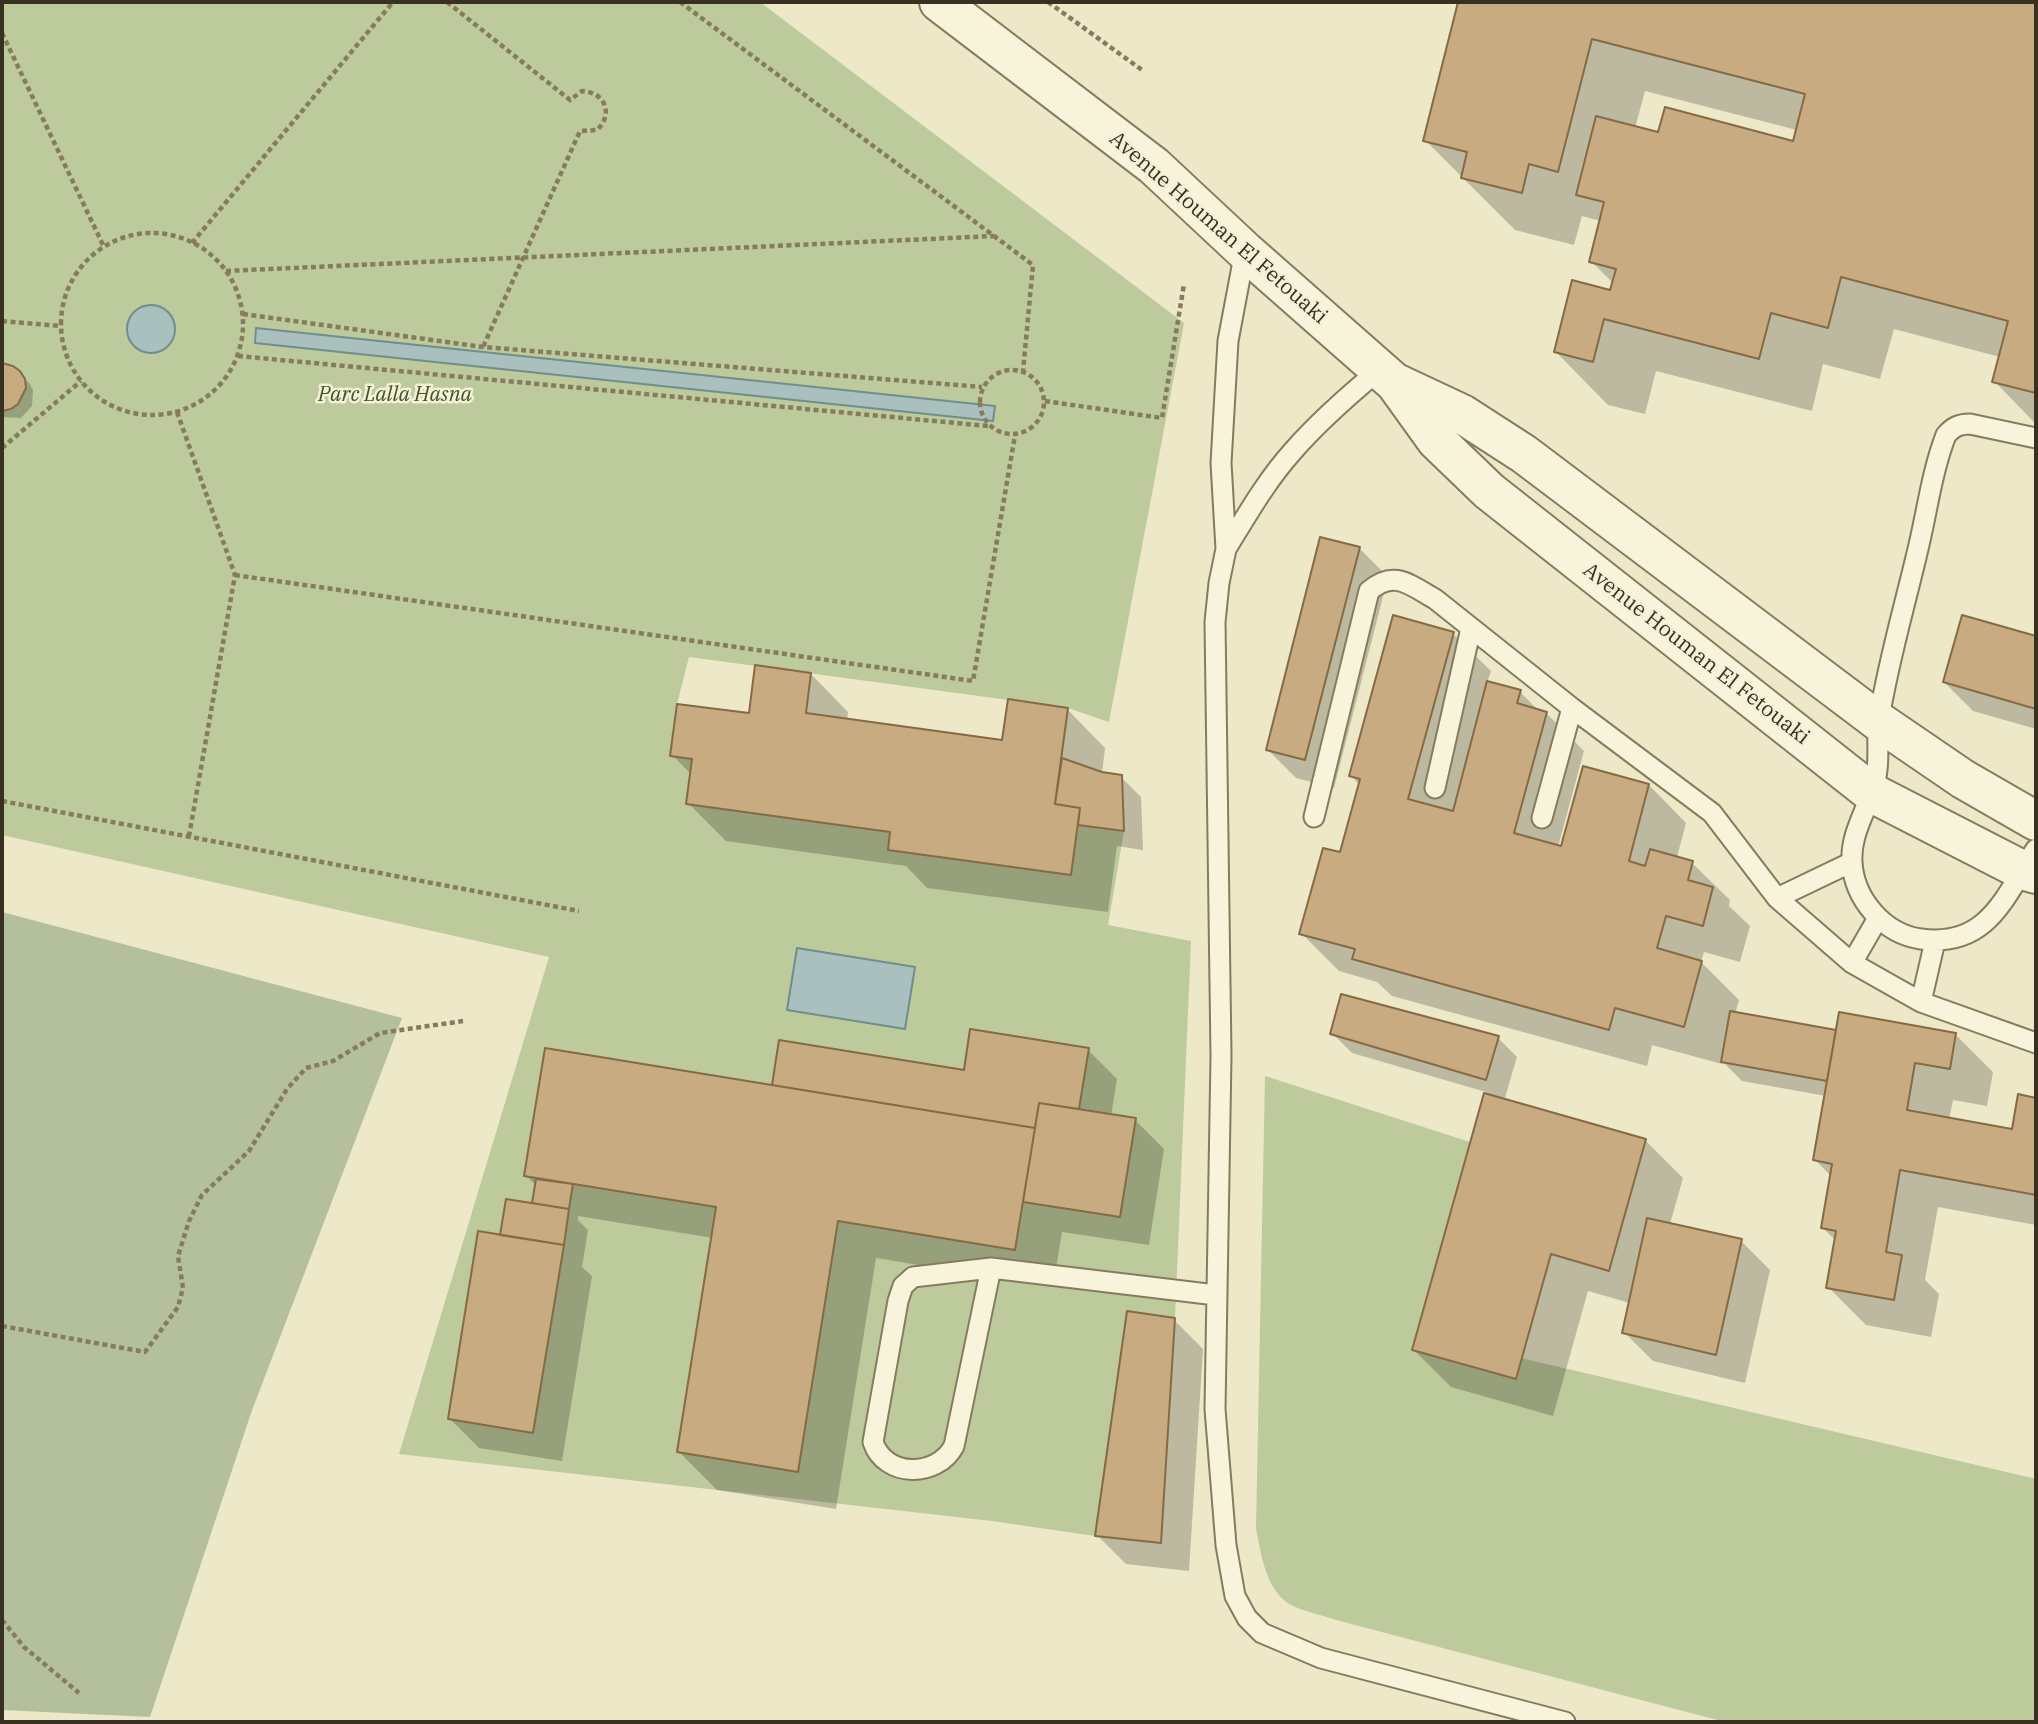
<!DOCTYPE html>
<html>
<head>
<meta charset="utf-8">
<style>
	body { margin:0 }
	#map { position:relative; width:2038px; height:1724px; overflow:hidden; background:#ece8c8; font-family:"IBM Plex Serif",serif }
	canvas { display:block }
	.frame { position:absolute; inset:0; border:4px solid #383021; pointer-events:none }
</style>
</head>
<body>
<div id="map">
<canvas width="2038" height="1724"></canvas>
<div class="frame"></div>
</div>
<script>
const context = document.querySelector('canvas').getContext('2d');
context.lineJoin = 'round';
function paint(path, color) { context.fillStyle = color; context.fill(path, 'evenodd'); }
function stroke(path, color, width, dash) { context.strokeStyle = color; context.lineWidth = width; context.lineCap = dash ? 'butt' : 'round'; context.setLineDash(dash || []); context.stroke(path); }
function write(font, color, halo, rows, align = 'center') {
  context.font = font + ' "IBM Plex Serif",serif'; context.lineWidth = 5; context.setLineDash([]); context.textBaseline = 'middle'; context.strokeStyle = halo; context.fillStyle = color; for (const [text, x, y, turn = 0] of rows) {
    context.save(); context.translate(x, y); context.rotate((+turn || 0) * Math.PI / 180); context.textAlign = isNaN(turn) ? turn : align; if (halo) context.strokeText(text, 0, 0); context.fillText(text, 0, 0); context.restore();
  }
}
paint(new Path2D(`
	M2 2H760L1184 323 1109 722 1068 708 689 657 677 704 670 755 692 759 890 832 888 850 1070 875 1078 825 1124 831 1108 925 1191 941 1175 1318 1127 1311 1095 1536 992 1521 399 1454 549 957 2 835Z
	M1265 1076 1470 1142 1412 1350 1515 1379 1521 1358 2036 1479V1722H1725L1336 1620C1322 1615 1306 1612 1293 1606 1266 1593 1261 1554 1256 1528Z`), '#bcca9c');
paint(new Path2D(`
	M2 912 402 1018 251 1413 150 1717 2 1710Z`), '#b4bf9b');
const water = new Path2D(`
	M127 329a24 24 0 1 1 48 0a24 24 0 1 1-48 0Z
	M256 328 995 406 993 421 255 343Z
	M797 948 915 967 905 1029 787 1010Z`);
paint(water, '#a9c0be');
stroke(water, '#6f8e8c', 2);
paint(new Path2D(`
	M1460 2H2023L2036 5V424L1994 381 2000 357 1894 329 1880 379 1823 364 1812 411 1656 371 1645 414 1608 405 1556 352 1612 292 1614 284 1591 261 1601 221 1582 216 1574 245 1515 230 1425 140ZM1645 91 1797 130 1794 143 1660 134 1635 128Z
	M2 366 12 367 29 383 33 390 32 406 21 418 2 417Z
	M1359 548 1388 577 1334 788 1296 778 1267 749Z
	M1963 617 2036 639V729L1973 711 1944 682Z
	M1453 634 1491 671 1487 683 1520 692 1539 711 1546 713 1584 751 1558 847 1562 848 1649 785 1686 823 1677 857 1692 863 1730 900 1729 906 1750 926 1740 962 1704 952 1701 962 1739 1000 1735 1014 1837 1032 1955 1034 1993 1072 1987 1106 1953 1100 1949 1120 2013 1131 2020 1096 2036 1099V1225L1938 1207 1925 1280 1939 1294 1931 1337 1866 1325 1828 1287 1836 1241 1822 1227 1832 1177 1814 1159 1826 1096 1742 1081 1723 1062 1722 1064 1652 1045 1647 1066 1392 996 1377 982 1339 971 1301 933 1341 854 1360 785 1351 776Z
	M811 674 848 712 847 721 1003 742 1068 710 1105 748 1102 774 1121 777 1141 797 1143 850 1117 846 1108 912 927 888 906 866 726 841 688 803 692 775 672 755 750 715Z
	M1332 1033 1498 1038 1517 1057 1504 1101 1645 1140 1683 1178 1670 1224 1741 1241 1770 1270 1745 1383 1653 1361 1624 1332 1630 1303 1588 1291 1553 1416 1451 1387 1413 1349 1486 1092 1352 1053Z
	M781 1042 966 1072 1088 1050 1117 1079 1111 1116 1135 1120 1164 1149 1149 1245 1062 1232 1053 1287 876 1258 836 1509 717 1490 679 1452 713 1238 578 1216V1220L588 1230 582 1267 592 1276 562 1461 479 1448 450 1419 505 1238 534 1205 537 1186 526 1176 773 1087Z
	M1174 1320 1203 1349 1189 1571 1126 1564 1097 1535Z`), '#0003');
const building = new Path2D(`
	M1458 2 2036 3V393L1992 382 2008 321 1841 277 1828 328 1771 313 1759 359 1604 319 1593 362 1554 352 1572 280 1610 290 1616 269 1589 262 1604 202 1576 195 1596 116 1658 132 1665 107 1793 141 1805 94 1592 39 1558 172 1529 164 1522 193 1461 178 1467 152 1423 141Z
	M2 363 13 366 20 371 25 379 26 388 18 404 11 409 2 411Z
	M1320 537 1360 547 1305 760 1266 750Z
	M1393 615 1454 632 1408 799 1453 811 1487 681 1521 690 1517 703 1547 712 1514 833 1561 846 1583 766 1649 784 1629 861 1645 866 1650 849 1693 861 1688 880 1713 887 1703 926 1666 916 1657 948 1702 961 1684 1027 1615 1008 1609 1030 1352 959 1355 949 1299 934 1323 848 1340 852 1360 779 1349 776Z
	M1962 615 2036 636V709L1943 682Z
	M755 665 811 673 806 713 1002 740 1008 699 1068 708 1055 804 1080 808 1071 875 888 850 890 832 686 804 692 759 670 756 677 704 749 713Z
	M1062 758 1102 772 1122 775 1124 831 1078 825 1080 808 1055 804Z
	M1341 994 1499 1036 1486 1080 1330 1034Z
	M1730 1011 1836 1030 1827 1081 1721 1062Z
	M1839 1012 1956 1033 1950 1069 1915 1063 1907 1110 2012 1129 2018 1094 2036 1098V1195L1900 1170 1886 1252 1902 1255 1894 1300 1826 1288 1836 1231 1821 1228 1832 1164 1813 1160Z
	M970 1029 1089 1048 1079 1109 1039 1103 1035 1128 772 1085 779 1040 964 1070Z
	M545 1048 1035 1128 1015 1250 838 1221 798 1472 677 1452 716 1207 524 1176Z
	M1484 1093 1646 1139 1609 1271 1551 1254 1516 1379 1412 1350Z
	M1039 1103 1136 1118 1120 1217 1023 1202Z
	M536 1179 573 1184 569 1209 532 1203Z
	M506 1199 569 1209 564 1245 500 1235Z
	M1647 1218 1742 1239 1716 1355 1622 1333Z
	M478 1231 564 1245 533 1433 448 1419Z
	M1127 1311 1175 1318 1161 1543 1095 1536Z`);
paint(building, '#c8ab80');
stroke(building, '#856a45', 2);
const service = new Path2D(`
	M1245 251 1228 341 1221 463 1226 549 1219 583 1215 622 1221 1056 1215 1409 1226 1545 1235 1596 1247 1618 1262 1633 1321 1658 1565 1722
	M2036 438 1970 424C1959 424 1953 427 1946 435 1932 471 1927 512 1918 549 1905 605 1888 662 1879 719 1876 738 1880 757 1876 777 1870 807 1850 831 1852 862 1854 899 1884 934 1921 939 1989 948 2005 895 2036 849
	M1226 549C1247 515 1266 481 1293 451 1319 421 1349 395 1379 370
	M1435 788 1471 628
	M1314 817 1369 591C1394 569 1410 585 1435 599L1572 708 1712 813 1777 898 1852 963 1921 1002 2036 1043
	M1542 818 1572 708
	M1777 898 1852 862
	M1852 963 1878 918
	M1921 1002 1935 941
	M991 1268 954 1446C937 1478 885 1478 873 1442L898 1301 903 1286 913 1277 991 1268 1216 1295`);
const tertiary = new Path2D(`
	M939 2 1154 166 1245 251 1395 383 1436 440 1489 491 1872 793 2022 870 2036 874
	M1398 384 1462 414 1524 454 1878 721 1963 779 2036 821`);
stroke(service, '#877b5e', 23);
stroke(tertiary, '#877b5e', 42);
stroke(new Path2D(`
	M447 2 570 100 582 91C605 92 614 114 597 130L580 131 483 347
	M680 2 1033 265 1023 371
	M1048 2 1142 70
	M2 33 104 247
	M61 324a91 91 0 1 1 182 0a91 91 0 1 1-182 0Z
	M192 243 393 2
	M226 271 994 236
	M243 314 483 347 982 387
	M2 321 60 326
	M238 356 988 426
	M980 402a32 32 0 1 1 64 0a32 32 0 1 1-64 0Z
	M1045 401 1162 418 1184 284
	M177 412 235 575 189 836
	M2 448 81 381
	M235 575 973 681 1015 435
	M2 801 579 911
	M2 1326 145 1352 178 1307 183 1288 178 1256 189 1221 202 1195 249 1151 287 1089 306 1068 333 1061 380 1033 463 1021
	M2 1620 24 1647 79 1693`), '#877b5e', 4.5, [5, 3.5]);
stroke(service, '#f7f4db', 19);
stroke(tertiary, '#f7f4db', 38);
write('21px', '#383021', '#f4f1d7', [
	["Avenue Houman El Fetouaki",1218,228,41],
	["Avenue Houman El Fetouaki",1696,654,38]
]);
write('italic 21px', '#415328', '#f4f1d7', [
	["Parc Lalla Hasna",395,395]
]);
</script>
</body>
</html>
